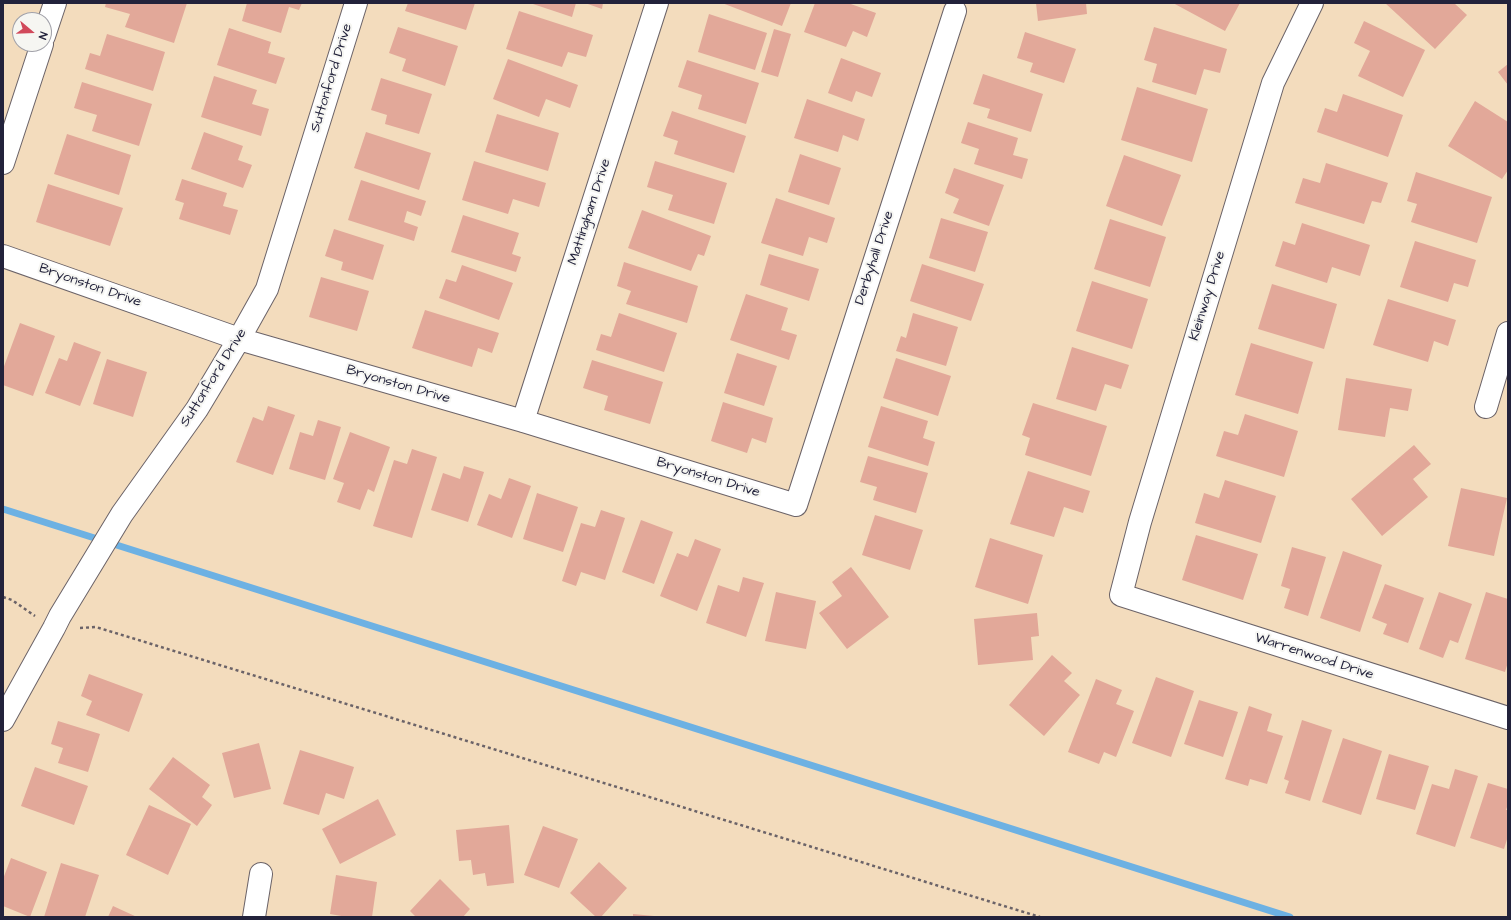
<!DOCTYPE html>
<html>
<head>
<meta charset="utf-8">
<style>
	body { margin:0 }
	#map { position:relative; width:1511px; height:920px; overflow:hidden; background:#f3dcbd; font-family:"Architects Daughter",sans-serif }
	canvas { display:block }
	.frame { position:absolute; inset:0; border:4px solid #22223b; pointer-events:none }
	.north { position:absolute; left:12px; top:12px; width:40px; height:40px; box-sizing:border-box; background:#f6f6f2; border:1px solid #a1a1a9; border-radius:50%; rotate:109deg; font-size:11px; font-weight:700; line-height:16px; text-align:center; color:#22223b }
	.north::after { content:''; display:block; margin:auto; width:14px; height:18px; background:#d1495b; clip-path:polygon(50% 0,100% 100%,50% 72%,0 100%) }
</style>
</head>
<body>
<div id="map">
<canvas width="1511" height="920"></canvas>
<div class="frame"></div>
<div class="north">N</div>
</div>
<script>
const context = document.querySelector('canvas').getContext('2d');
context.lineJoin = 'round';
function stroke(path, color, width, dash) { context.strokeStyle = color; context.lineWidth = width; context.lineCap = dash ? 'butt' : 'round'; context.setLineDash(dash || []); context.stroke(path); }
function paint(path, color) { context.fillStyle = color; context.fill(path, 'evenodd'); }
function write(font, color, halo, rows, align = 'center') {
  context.font = font + ' "Architects Daughter",sans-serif'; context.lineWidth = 4; context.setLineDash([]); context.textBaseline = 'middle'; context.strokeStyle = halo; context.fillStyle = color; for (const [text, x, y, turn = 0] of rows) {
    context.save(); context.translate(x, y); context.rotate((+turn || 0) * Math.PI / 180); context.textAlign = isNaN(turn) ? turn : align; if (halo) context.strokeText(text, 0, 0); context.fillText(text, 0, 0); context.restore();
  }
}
stroke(new Path2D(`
	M3 509 1290 917`), '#6db1e3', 7);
paint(new Path2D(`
	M106 3H187L174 43 125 27 130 14 105 7Z
	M247 3H302L299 10 289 7 281 33 242 21Z
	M408 3H475L466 30 405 11Z
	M530 3H576L572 17Z
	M585 3H603L602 9Z
	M722 3H791L782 26Z
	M815 3H848L876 13 867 37 853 31 846 47 804 32Z
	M1036 3H1086L1087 14 1038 21Z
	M1173 3H1240L1225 31Z
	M1385 3H1454L1467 15 1435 49Z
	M519 11 593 35 586 57 568 52 562 67 506 49Z
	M709 14 767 33 755 70 698 52Z
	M1364 21 1425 50 1403 97 1358 76 1370 51 1354 43Z
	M398 27 458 46 445 86 402 71 406 59 389 53Z
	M1154 27 1227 49 1220 73 1204 69 1196 95 1152 82 1157 64 1144 60Z
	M229 28 271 42 268 53 285 58 276 84 217 65Z
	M774 29 791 34 778 77 761 72Z
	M1025 32 1076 49 1064 83 1030 72 1033 63 1017 58Z
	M107 34 165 52 153 91 85 69 90 53 100 56Z
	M841 58 881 73 872 97 856 91 852 102 828 93Z
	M508 59 578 85 570 108 546 99 539 117 493 99Z
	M687 60 759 83 746 124 698 109 702 95 678 87Z
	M1508 64V85L1498 72Z
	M983 74 1043 94 1031 132 987 118 990 109 973 104Z
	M214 76 257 90 252 104 269 109 261 136 201 117Z
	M381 78 432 94 419 134 385 124 387 115 371 110Z
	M82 82 152 104 139 146 92 131 97 115 74 108Z
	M1137 87 1208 109 1192 162 1121 140Z
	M1343 94 1403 115 1388 157 1317 132 1325 108 1337 112Z
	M807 99 865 119 858 141 843 135 838 152 794 138Z
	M1475 101 1508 122V170L1502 179 1448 146Z
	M672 111 746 136 734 173 674 154 678 141 663 136Z
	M497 114 559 133 548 171 485 152Z
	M968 122 1018 138 1013 155 1028 159 1022 179 974 164 979 149 961 143Z
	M204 132 243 146 238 160 252 165 243 188 191 169Z
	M366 132 431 153 419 190 354 168Z
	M67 134 131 155 119 195 54 174Z
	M800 154 841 168 829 205 788 192Z
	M1124 155 1181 175 1162 226 1106 206Z
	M474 161 546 183 539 207 513 199 508 214 462 200Z
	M655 161 727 183 714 224 668 210 673 195 647 187Z
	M1326 163 1388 183 1381 203 1372 201 1364 224 1295 203 1303 178 1320 183Z
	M954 168 1004 185 989 226 953 213 959 199 945 193Z
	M1416 172 1492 197 1477 243 1411 222 1417 204 1407 201Z
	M182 179 227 193 223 206 238 210 230 235 179 219 184 203 175 200Z
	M361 180 426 201 421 216 407 211 404 222 418 227 414 241 348 220Z
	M48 184 123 208 110 246 36 222Z
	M776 198 835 218 827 243 809 237 803 256 761 243Z
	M642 210 711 236 704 256 698 254 691 271 628 248Z
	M463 215 519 233 512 254 521 257 516 272 451 252Z
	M941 218 988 232 975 272 929 258Z
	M1110 219 1166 237 1150 287 1094 269Z
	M1302 223 1370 245 1360 276 1332 267 1327 283 1275 266 1283 241 1295 245Z
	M334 229 384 245 373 280 341 270 343 262 325 256Z
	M1415 241 1476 260 1468 287 1454 283 1448 302 1400 287Z
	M769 254 819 269 809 301 760 285Z
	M624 262 698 286 687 323 626 304 631 291 617 286Z
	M922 264 984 284 971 321 910 301Z
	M462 265 513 283 499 320 439 298 446 279 456 282Z
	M321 277 369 291 357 331 309 317Z
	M1092 281 1148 299 1132 349 1076 331Z
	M1272 284 1337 304 1324 349 1258 329Z
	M746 294 788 308 781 330 797 335 789 360 730 340Z
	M1388 299 1456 320 1448 346 1434 341 1428 362 1373 345Z
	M425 310 499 333 492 353 478 348 472 367 412 348Z
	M619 313 677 333 664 372 596 350 601 334 611 337Z
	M913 313 958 327 946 366 896 351 901 336 906 338Z
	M20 323 55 336 33 396 3 385V369Z
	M74 342 101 352 80 406 45 393 59 358 67 361Z
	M1251 343 1313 362 1298 414 1235 395Z
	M1072 347 1129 365 1121 389 1105 384 1096 411 1056 399Z
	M737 353 777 366 764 406 724 393Z
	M896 358 951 376 938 416 883 398Z
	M107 359 147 372 133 417 93 404Z
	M592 360 663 382 650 424 604 410 608 396 583 388Z
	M1346 378 1412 389 1408 411 1390 408 1385 437 1338 430Z
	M723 402 773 418 766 443 752 438 747 453 711 441Z
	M1033 403 1107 426 1091 476 1025 455 1030 438 1022 435Z
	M268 406 295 415 273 475 236 462 253 417 263 421Z
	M881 406 928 421 923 438 935 442 928 466 868 447Z
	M1245 414 1298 431 1284 477 1216 456 1224 431 1238 435Z
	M318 420 341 427 325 480 289 469 300 432 313 436Z
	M350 432 390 447 374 492 368 489 360 510 337 502 344 483 333 479Z
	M1414 445 1431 464 1413 479 1428 497 1382 536 1351 499Z
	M412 449 437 457 412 538 373 526 394 460 407 464Z
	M868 456 928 473 916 513 873 500 877 487 860 482Z
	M464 466 484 472 468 522 431 510 443 473 460 479Z
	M1028 471 1090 491 1083 513 1064 507 1054 537 1010 524Z
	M509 478 531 486 512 538 477 525 489 494 501 499Z
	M1225 480 1276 496 1261 543 1195 523 1204 493 1219 498Z
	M1461 488 1507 498 1494 556 1448 546Z
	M537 493 578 507 563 552 523 539Z
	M601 510 625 518 605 580 581 572 576 586 562 581 581 523 595 527Z
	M875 515 923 530 910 570 862 555Z
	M641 520 673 532 654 584 622 572Z
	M1196 535 1258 554 1243 600 1182 580Z
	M990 538 1043 555 1028 604 975 587Z
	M695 539 721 549 697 611 660 596 677 553 688 557Z
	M1292 547 1326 557 1308 616 1284 608 1290 589 1281 586Z
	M1343 551 1382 565 1360 632 1320 618Z
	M851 567 889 617 847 649 819 613 842 596 832 582Z
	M743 577 764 583 746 637 706 623 718 585 739 592Z
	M1385 584 1424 598 1408 643 1383 634 1387 624 1372 618Z
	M776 592 816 601 806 649 765 641Z
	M1439 592 1472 604 1458 643 1450 640 1443 658 1419 649Z
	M1486 592 1508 599V662L1505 672 1465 659Z
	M1037 613 1039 636 1031 637 1033 660 978 665 974 619Z
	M1052 655 1072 673 1064 681 1080 695 1044 736 1009 705Z
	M89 674 143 694 129 732 86 715 92 701 81 696Z
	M1156 677 1194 691 1171 757 1132 743Z
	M1096 679 1122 690 1116 704 1134 711 1116 757 1104 752 1099 764 1068 752Z
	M1199 700 1238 712 1223 757 1184 744Z
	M1249 706 1272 714 1267 731 1283 736 1267 784 1250 779 1248 786 1225 779Z
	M1302 720 1332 730 1310 801 1285 793 1289 781 1284 779Z
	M58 721 100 734 88 772 58 763 63 748 51 744Z
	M1343 738 1382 751 1361 815 1322 802Z
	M259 743 271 789 234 798 222 753Z
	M300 750 354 767 344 799 326 793 319 815 283 804Z
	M1389 754 1429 766 1415 810 1376 799Z
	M173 757 210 785 202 797 212 805 197 826 149 789Z
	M35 767 88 786 74 825 21 806Z
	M1455 769 1478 776 1455 847 1416 834 1432 784 1449 789Z
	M1488 783 1508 789V804L1506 810H1508V836L1504 849 1470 838Z
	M378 799 396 835 340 864 322 829Z
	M149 805 191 824 168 875 126 855Z
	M509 825 514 883 487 886 485 873 473 875 471 860 459 861 456 830Z
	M543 826 578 839 559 888 524 875Z
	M11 858 47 872 30 917 3 906V879Z
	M599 862 627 888 601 917H596L570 893Z
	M61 863 99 875 85 917H44Z
	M336 875 377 882 372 917H347L330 914Z
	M440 879 470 909 463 917H416L410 911Z
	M113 906 137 917H108Z
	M633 914 654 916V917H633Z`), '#e2a899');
const street = new Path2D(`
	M1312 3 1273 83 1140 522 1121 595 1508 718
	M44 36 55 3
	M3 163 42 44
	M3 256 239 339 523 421 796 505 955 11
	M1486 407 1508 333
	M523 421 657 3
	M3 720 54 628 60 616 122 514 197 409 239 339 267 289 356 3
	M254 917 261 874`);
stroke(street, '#6b6368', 24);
stroke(new Path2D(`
	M3 597 12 600 35 616
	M80 628 96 627 1040 917`), '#6b6368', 2.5, [3, 3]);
stroke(street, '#fff', 22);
write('14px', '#22223b', '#f6f6f2', [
	["Suttonford Drive",332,78,-73],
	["Mattingham Drive",590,212,-72],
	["Derbyhall Drive",875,258,-72],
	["Bryonston Drive",90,286,19],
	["Kleinway Drive",1208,296,-73],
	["Suttonford Drive",214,378,-58],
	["Bryonston Drive",398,385,16],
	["Bryonston Drive",708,478,17],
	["Warrenwood Drive",1314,657,18]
]);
</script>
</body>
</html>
